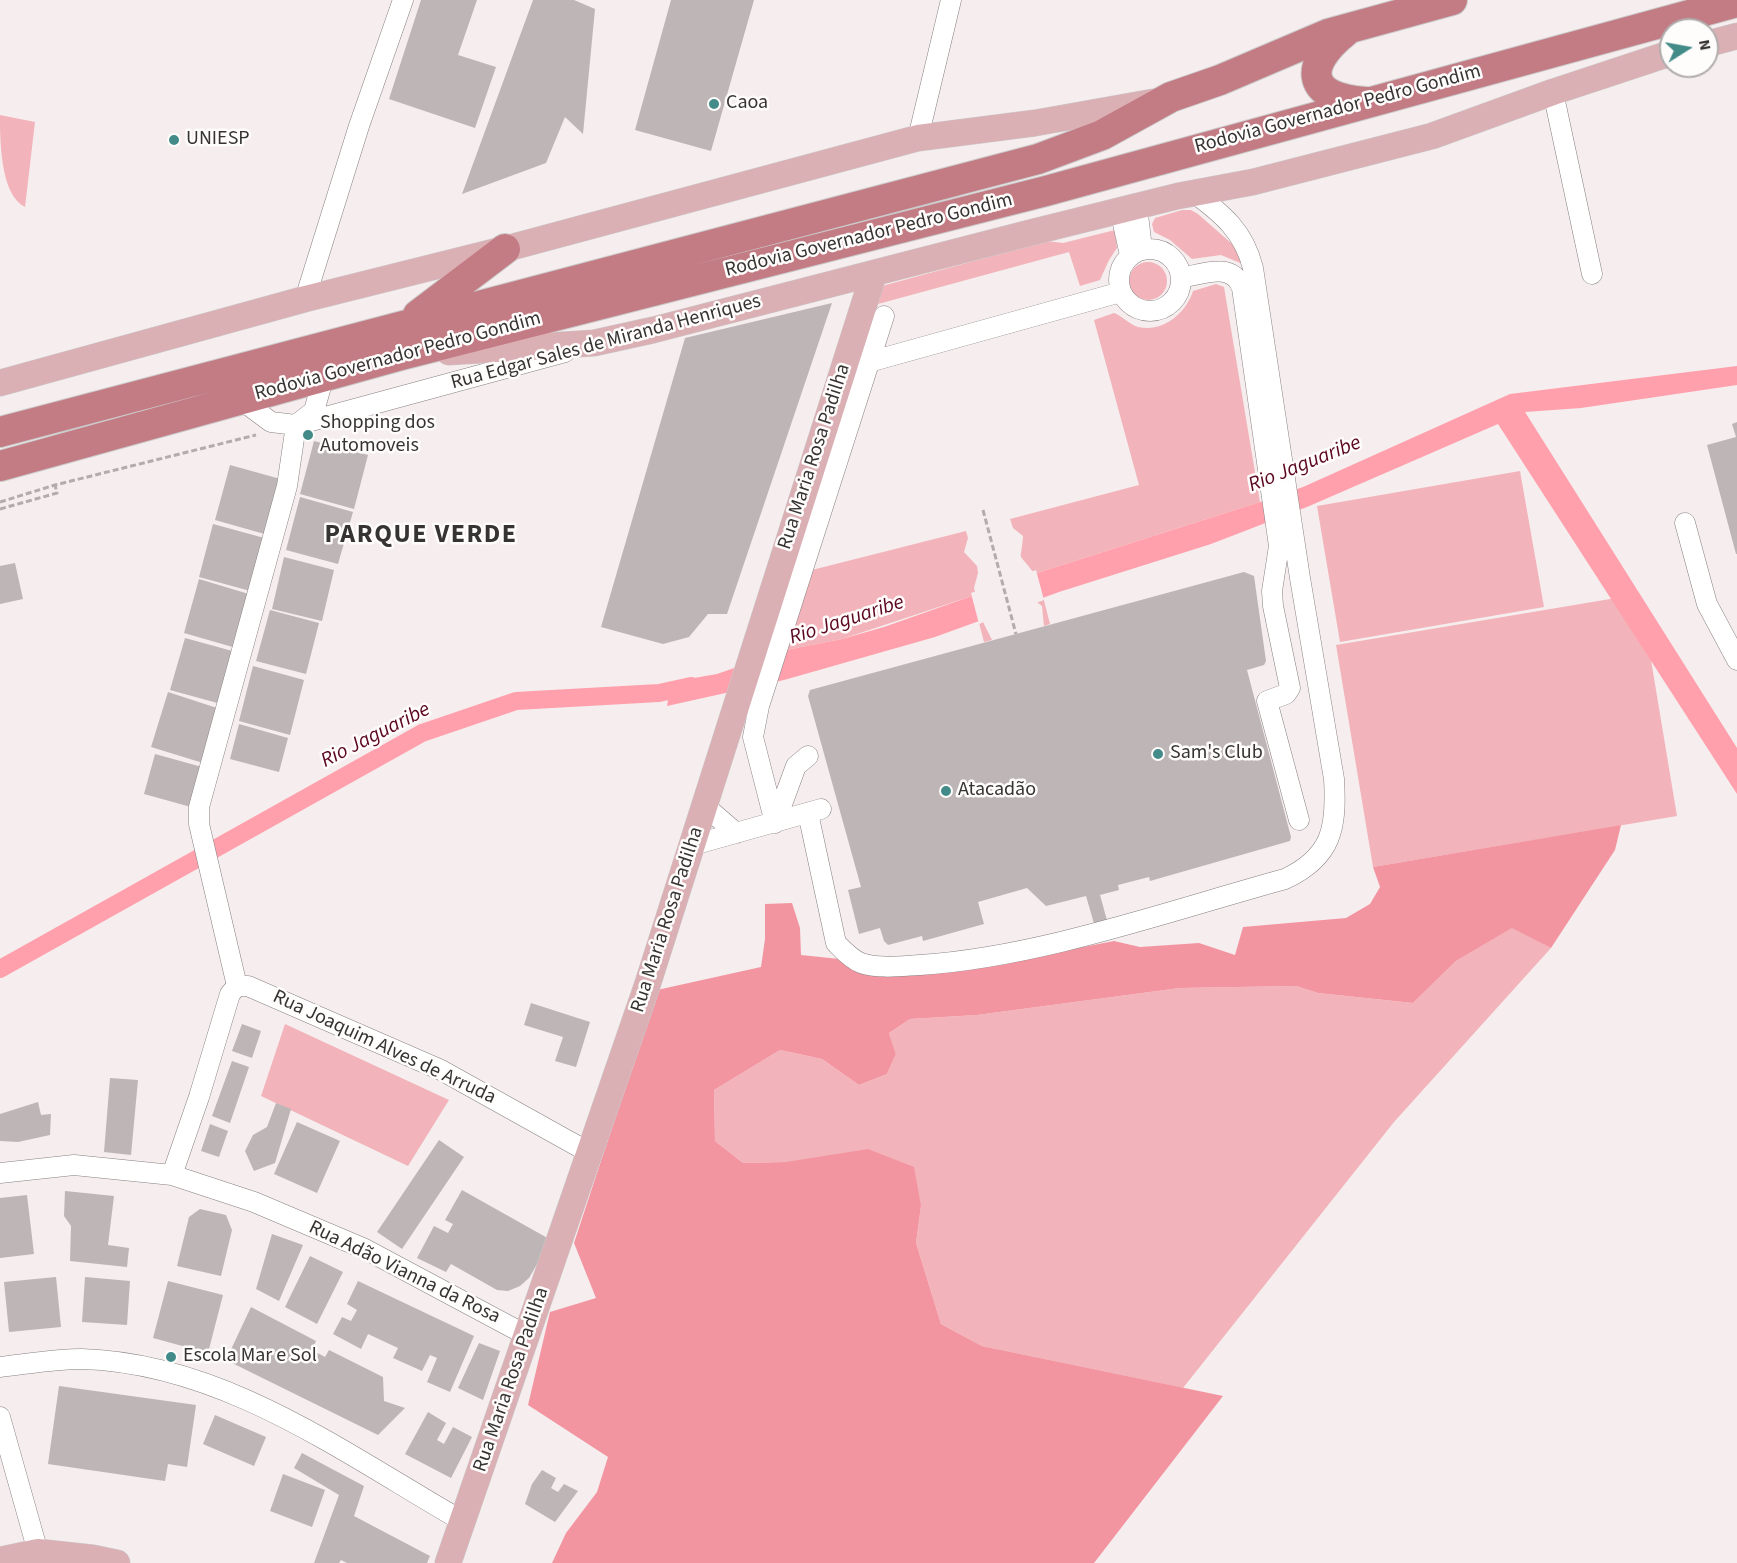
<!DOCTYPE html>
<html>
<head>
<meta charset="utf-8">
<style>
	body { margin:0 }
	#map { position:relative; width:1737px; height:1563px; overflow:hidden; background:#f5edee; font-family:"Source Sans 3",sans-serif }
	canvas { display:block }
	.north { position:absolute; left:1659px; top:18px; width:60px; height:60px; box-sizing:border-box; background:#fffcfc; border:2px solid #afacac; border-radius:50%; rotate:79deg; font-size:16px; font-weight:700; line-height:24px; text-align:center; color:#363333 }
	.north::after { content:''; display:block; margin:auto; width:21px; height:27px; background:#438b88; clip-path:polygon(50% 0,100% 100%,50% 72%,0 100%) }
</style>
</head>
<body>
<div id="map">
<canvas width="1737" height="1563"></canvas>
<div class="north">N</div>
</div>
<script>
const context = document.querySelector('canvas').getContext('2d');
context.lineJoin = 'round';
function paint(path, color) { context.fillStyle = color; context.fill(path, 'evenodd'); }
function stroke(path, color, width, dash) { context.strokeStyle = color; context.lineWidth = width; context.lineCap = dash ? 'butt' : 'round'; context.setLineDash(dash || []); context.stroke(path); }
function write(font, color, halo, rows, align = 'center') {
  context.font = font + ' "Source Sans 3",sans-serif'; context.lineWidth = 5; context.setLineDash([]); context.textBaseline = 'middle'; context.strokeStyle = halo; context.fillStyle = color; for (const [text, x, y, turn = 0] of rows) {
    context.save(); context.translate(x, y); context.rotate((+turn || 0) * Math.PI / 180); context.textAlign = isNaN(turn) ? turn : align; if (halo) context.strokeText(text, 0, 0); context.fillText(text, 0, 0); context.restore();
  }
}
paint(new Path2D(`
	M0 115 35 122 25 207C0 195 0 139 0 115Z
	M1182 210H1191L1198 214 1239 250 1245 265 1221 255 1192 259 1170 240 1154 232 1152 224 1155 218Z
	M1115 230 1117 248 1109 260 1100 280 1080 286 1069 252 878 304 882 286 1047 241 1063 243Z
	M1129 281a19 19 0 1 1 38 0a19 19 0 1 1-38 0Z
	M1216 284 1224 287 1260 502 1037 573 1050 624 1044 626 1042 606 1033 599V572C1016 549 1021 565 1023 536L1013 528 1010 519 1139 485 1094 320 1114 313C1122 316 1129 324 1138 327 1163 333 1186 313 1193 291Z
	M1520 471 1544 607 1340 642 1317 506Z
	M966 531 968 538 964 552 977 566 978 573 974 588 984 624 992 640 984 642 972 596 842 639 786 650 808 571Z
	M1640 594 1677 816 1373 867 1336 645Z
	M1513 927 1551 948 1394 1122 1183 1388 982 1346 941 1324 916 1243 921 1206 786 1162 743 1163 715 1141 714 1090 780 1050 822 1059 859 1085 887 1074 896 1054 889 1033 910 1019 977 1015 1180 988 1296 986 1318 993 1413 1003 1456 961Z
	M285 1024 449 1100 408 1166 261 1096Z`), '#f2b4ba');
paint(new Path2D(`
	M1621 825 1615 850 1551 948 1512 928 1456 961 1413 1003 1318 993 1296 986 1180 988 977 1015 910 1019 889 1033 896 1054 887 1074 859 1085 822 1059 780 1050 714 1090 715 1141 743 1163 786 1162 868 1149 914 1167 921 1206 916 1243 941 1324 982 1346 1223 1396 1094 1563H552L566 1533 597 1492 608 1457 528 1405 550 1312 596 1298 574 1243 657 990 761 967 765 939V904L792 903 800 928 801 955 849 960 1032 957 1114 941 1140 947 1199 943 1235 955 1243 927 1346 918 1370 904 1380 887 1373 867Z`), '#f395a1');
paint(new Path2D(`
	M1737 366V385L1581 408 1525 412 1737 748V794L1498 424 1307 507 1211 544 1059 592 935 637 784 680 667 706 671 682 717 674 786 650 842 639 884 627 1037 573 1260 502 1303 487 1510 394Z`), '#ffa0ac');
paint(new Path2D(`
	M1036 570 1044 600 979 624 971 593Z`), '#f5edee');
stroke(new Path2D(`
	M0 969 422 733 516 701 659 693 691 686`), '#ffa0ac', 18);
paint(new Path2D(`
	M421 0H477L458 55 496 67 475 128 389 99Z
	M533 0H574L595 9 583 134 565 117 546 163 462 194Z
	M671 0H754L711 151 635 130Z
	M832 303 727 614H708L689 637 663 644 601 627 685 338Z
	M1737 422V554H1736L1707 445 1736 437 1732 424Z
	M314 441 368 455 354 509 300 494Z
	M230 465 284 480 268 535 215 520Z
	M300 497 353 512 338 564 286 550Z
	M213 524 268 539 254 592 199 577Z
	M284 557 334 570 322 621 272 609Z
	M15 563 23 599 0 604V566Z
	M1244 572 1254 576 1266 661 1264 665 1247 670 1291 837 1290 841 1150 881 1149 877 1118 885 1119 890 1100 895 1108 924 1095 927 1086 896 1046 906 1027 888 978 902 984 924 923 941 922 936 888 945 884 941 880 928 859 934 848 890 861 887 808 696 810 690Z
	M199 579 252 595 236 648 184 633Z
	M270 610 319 623 306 674 256 661Z
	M185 638 236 652 221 704 170 690Z
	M253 666 304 680 290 735 239 721Z
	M168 692 220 709 203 763 151 747Z
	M239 724 288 738 279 772 230 759Z
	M155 754 202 767 191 807 144 794Z
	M531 1003 590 1022 576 1067 555 1061 563 1037 524 1025Z
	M242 1024 261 1031 252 1058 232 1051Z
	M232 1061 249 1067 230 1123 212 1116Z
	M110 1078 138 1080 131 1155 104 1152Z
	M38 1102 41 1115 51 1114 50 1135 18 1142 0 1141V1114Z
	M276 1103 291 1109 275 1163 254 1171 245 1151 253 1135 267 1127Z
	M297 1122 340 1141 317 1193 274 1174Z
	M210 1124 228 1131 219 1157 201 1151Z
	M439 1140 464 1157 402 1249 377 1232Z
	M462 1190 551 1240 529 1278 520 1286 508 1291 497 1290 451 1264 446 1272 417 1258 434 1226 448 1233 453 1224 445 1220Z
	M65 1191 114 1196 108 1245 129 1248 127 1267 70 1261 71 1226 64 1216Z
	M27 1195 34 1254 0 1258V1198Z
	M200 1209 226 1215 232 1230 221 1276 177 1266 189 1217Z
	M272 1234 303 1245 279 1301 256 1289Z
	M310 1256 343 1272 317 1324 285 1307Z
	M56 1277 61 1327 9 1332 4 1282Z
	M85 1277 130 1281 127 1325 82 1322Z
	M168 1281 223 1295 208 1353 153 1338Z
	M358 1281 474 1336 450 1392 427 1382 437 1358 430 1355 422 1371 393 1358 398 1348 368 1334 361 1349 333 1334 342 1317 351 1321 357 1310 347 1304Z
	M251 1307 316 1341 312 1350 325 1357 329 1350 383 1377 384 1401 405 1408 378 1435 226 1360Z
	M479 1343 500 1351 483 1400 458 1388Z
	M59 1386 196 1405 187 1467 168 1464 165 1481 48 1464Z
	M428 1412 446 1423 437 1440 444 1444 453 1427 472 1437 451 1478 405 1454Z
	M215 1415 266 1437 254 1466 203 1444Z
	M302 1453 364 1486 354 1516 430 1556 427 1563H347L341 1560 339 1563H314L339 1495 294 1468Z
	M542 1470 556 1478 551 1488 558 1492 564 1484 578 1491 555 1522 525 1504 532 1484Z
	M283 1474 325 1490 312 1527 270 1511Z`), '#bdb5b6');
const minor = new Path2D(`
	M1553 92 1592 274
	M918 138 951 0
	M1137 206 1142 249
	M1120 210 1130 255
	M1119 280a31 31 0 1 1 62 0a31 31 0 1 1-62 0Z
	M1181 278C1202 274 1233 261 1242 288L1279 546 1272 591 1273 606 1290 688 1286 694 1267 701 1299 820
	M305 299 359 126 403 0
	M869 362 1121 292
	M240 399 271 422 296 425 565 352
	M1685 523 1707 604 1737 660
	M706 807 736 833
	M808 813 836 943C843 950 851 959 861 963 879 969 901 966 920 965 1040 957 1168 911 1285 879 1332 857 1337 828 1334 779L1300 578 1253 268C1244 232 1223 214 1194 193
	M775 823 753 737 759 706 884 316
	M775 823 796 766 808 756
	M693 845 821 809
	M237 986 199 824V807L287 486 296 425 314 411 324 376
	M237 986H248L441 1070 590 1153
	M0 1173 74 1165 172 1175 254 1202 365 1249 526 1335
	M172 1175 199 1097 230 994 237 986
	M0 1367C27 1364 55 1359 82 1359 224 1363 345 1454 464 1522
	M0 1417 38 1552`);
const major = new Path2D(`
	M1707 44 1737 36
	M449 352 594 343 653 330 1029 233 1178 196 1253 182 1432 136 1553 92 1671 53
	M0 383 305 299 505 249 918 138 1035 123 1153 102
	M0 1560 38 1552 93 1558 117 1563
	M448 1563 647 986 874 273`);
const highway = new Path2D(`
	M1345 32C1301 67 1308 99 1366 102
	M418 315 505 249
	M0 432 1038 159 1102 135 1171 97 1220 80 1328 34 1452 0
	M0 466 401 355 1046 191 1737 2`);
stroke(minor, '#888181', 21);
stroke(major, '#cbcaca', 27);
stroke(highway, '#cbcaca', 32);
stroke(new Path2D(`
	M0 502 55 485 256 435
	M0 509 57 493 55 485
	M983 510 1016 634`), '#b2acad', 3, [6, 3]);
stroke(minor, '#fff', 20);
stroke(major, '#dbb0b5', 26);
stroke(highway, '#c37b84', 30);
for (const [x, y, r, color] of [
	[714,104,6,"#438b88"],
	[174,140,6,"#438b88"],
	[308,435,6,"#438b88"],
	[1158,754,6,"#438b88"],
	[946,791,6,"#438b88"],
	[171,1357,6,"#438b88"]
]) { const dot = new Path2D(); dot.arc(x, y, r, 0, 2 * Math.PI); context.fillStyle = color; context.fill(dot); stroke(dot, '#fffcfc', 2); }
write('20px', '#363333', '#fffcfc', [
	["Caoa",726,104],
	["UNIESP",186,140],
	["Shopping dos",320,424],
	["Automoveis",320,447],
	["Sam's Club",1170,754],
	["Atacadão",958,791],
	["Escola Mar e Sol",183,1357]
], 'left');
write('20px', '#363333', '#fffcfc', [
	["Rodovia Governador Pedro Gondim",1338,110,-15],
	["Rodovia Governador Pedro Gondim",869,236,-14],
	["Rua Edgar Sales de Miranda Henriques",606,343,-15],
	["Rodovia Governador Pedro Gondim",398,357,-15],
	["Rua Maria Rosa Padilha",815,457,-72],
	["Rua Maria Rosa Padilha",668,920,-72],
	["Rua Joaquim Alves de Arruda",384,1048,25],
	["Rua Adão Vianna da Rosa",404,1273,26],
	["Rua Maria Rosa Padilha",512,1380,-71]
]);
write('italic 21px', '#5a061f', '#fffcfc', [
	["Rio Jaguaribe",1305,465,-22],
	["Rio Jaguaribe",847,621,-18],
	["Rio Jaguaribe",376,736,-27]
]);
context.letterSpacing = '1.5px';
write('bold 26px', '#363333', '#fffcfc', [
	["PARQUE VERDE",421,536]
]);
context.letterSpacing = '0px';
</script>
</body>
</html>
